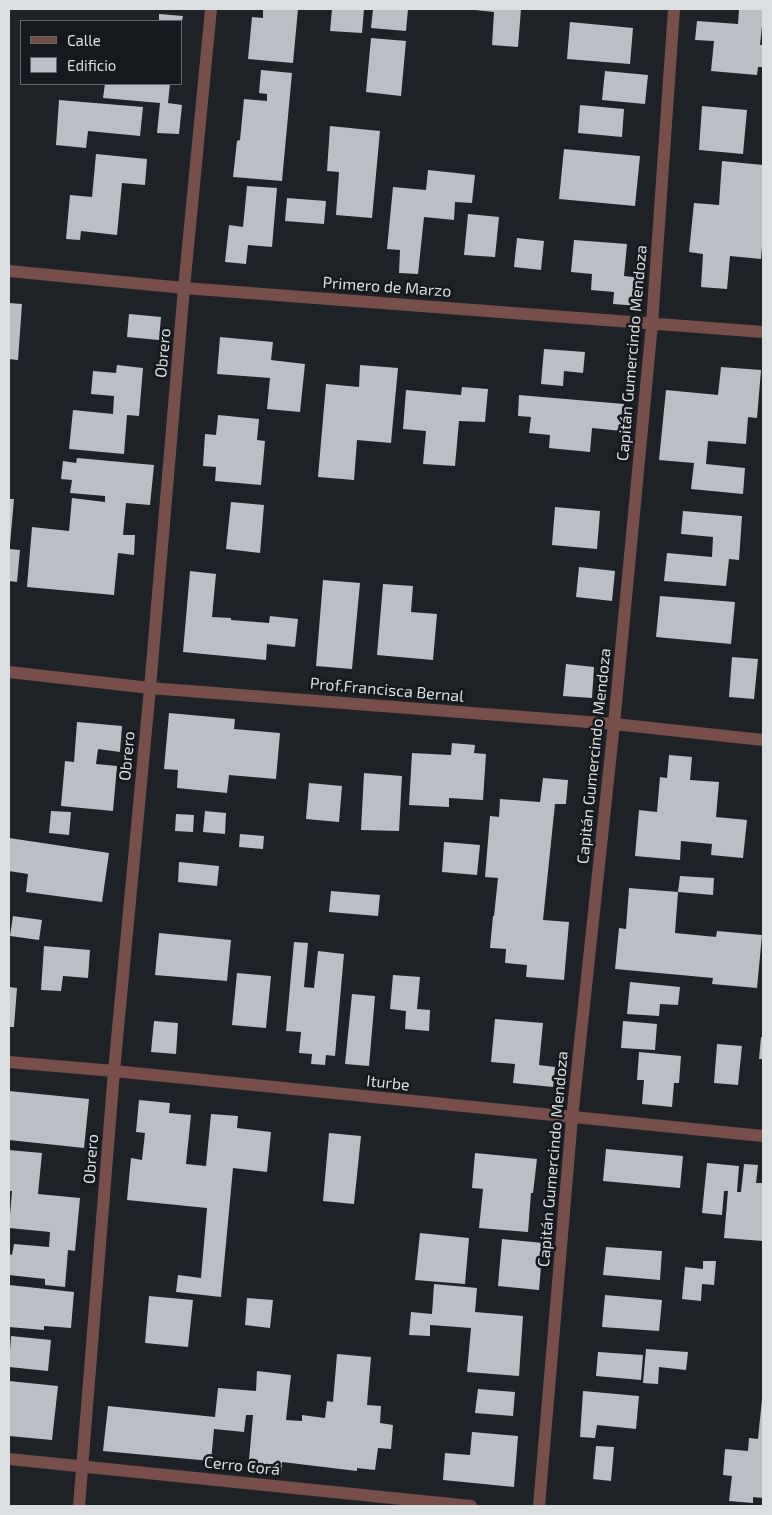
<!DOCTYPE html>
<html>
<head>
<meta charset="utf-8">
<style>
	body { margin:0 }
	#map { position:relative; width:772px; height:1515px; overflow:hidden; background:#1e2227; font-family:"Exo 2",sans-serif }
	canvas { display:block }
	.frame { position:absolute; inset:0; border:10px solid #dcdfe2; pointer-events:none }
	.legend { position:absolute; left:20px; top:20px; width:162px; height:65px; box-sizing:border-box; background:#15191d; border:1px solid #65686c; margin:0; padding:6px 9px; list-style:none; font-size:15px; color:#dcdfe2 }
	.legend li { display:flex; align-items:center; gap:10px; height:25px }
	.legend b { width:25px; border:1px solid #65686c }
</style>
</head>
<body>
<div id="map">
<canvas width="772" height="1515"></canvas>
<div class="frame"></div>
<ul class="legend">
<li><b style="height:6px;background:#784e4a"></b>Calle</li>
<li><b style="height:14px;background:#b9bfc5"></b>Edificio</li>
</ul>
</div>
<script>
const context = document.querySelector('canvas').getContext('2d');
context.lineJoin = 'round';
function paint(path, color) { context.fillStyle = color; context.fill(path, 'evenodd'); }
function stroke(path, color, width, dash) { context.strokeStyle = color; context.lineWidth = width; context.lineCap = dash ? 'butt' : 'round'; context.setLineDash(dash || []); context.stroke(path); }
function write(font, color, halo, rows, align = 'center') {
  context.font = font + ' "Exo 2",sans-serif'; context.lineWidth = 5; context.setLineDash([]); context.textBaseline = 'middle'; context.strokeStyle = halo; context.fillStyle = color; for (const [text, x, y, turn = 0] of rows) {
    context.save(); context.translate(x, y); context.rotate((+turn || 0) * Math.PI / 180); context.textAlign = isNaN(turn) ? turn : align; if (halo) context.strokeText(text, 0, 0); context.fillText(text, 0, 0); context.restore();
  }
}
paint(new Path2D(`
	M263 9H298L293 63 248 59 252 17 263 18Z
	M332 9H364L362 33 330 31Z
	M373 9H408L406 31 371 28Z
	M475 9H521L518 47 492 45 494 12 475 10Z
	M739 9H763V26H762L760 45H763V67H758L757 75 711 71 714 41 695 40 697 21 738 24Z
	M159 14 183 16 182 21H159Z
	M570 22 633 28 630 64 567 59Z
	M371 38 406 41 401 96 366 92Z
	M261 70 292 73 282 181 233 177 237 141 240 140 244 99 267 101V94L259 93Z
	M605 71 648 75 645 104 602 100Z
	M105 84H170L168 103 182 105 179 134 157 133 160 103 103 98Z
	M59 100 143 107 140 136 88 131 86 148 56 145Z
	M580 105 624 109 622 137 578 133Z
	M702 106 747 110 743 154 699 150Z
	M330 126 380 131 372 218 336 215 339 172 327 171Z
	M564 149 640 156 635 206 559 199Z
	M96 154 147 159 145 185 122 183 117 235 81 231 80 240 66 239 70 195 92 197Z
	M722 161 763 165V234L761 259 730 256 727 289 701 287 703 254 689 252 694 203 719 205Z
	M428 170 475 175 472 203 455 202 454 220 424 217 418 274 399 273 400 250 387 249 393 187 426 190Z
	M247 186 277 188 272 247 248 245 246 264 225 262 229 225 243 227Z
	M287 198 326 201 324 224 285 221Z
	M468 214 499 217 495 257 464 255Z
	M517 238 544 241 541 270 514 267Z
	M574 240 627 244 624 276 641 278 639 306 613 304 614 292 591 290 592 274 571 272Z
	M9 303 22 304 18 360 9 359Z
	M129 314 161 317 159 340 127 337Z
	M220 337 273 342 271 360 305 364 300 412 267 409 270 378 217 374Z
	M544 349 585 352 583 373 564 371 563 386 541 384Z
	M117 365 143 368 139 416 127 415 124 454 69 449 73 410 113 414 114 396 91 394 93 371 116 373Z
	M360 365 398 368 391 443 357 440 354 480 318 477 326 384 359 387Z
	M721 367 761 370 757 418 748 417 746 444 708 441 706 464 745 468 743 494 691 489 694 463 659 460 666 390 718 395Z
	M462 387 488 389 485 422 459 421 455 466 423 464 426 431 403 429 406 390 461 395Z
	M519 395 624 404 622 431 592 428 590 452 549 448 550 435 529 433 531 417 518 416Z
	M218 415 259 419 257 440 265 441 261 485 215 481 216 467 203 466 205 434 216 435Z
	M77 458 154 465 150 505 126 503 123 535H135L134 555 118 553 114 595 27 587 32 527 69 531 72 498 105 502V496L70 493 72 480 61 479 63 461 76 463Z
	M9 499H14L10 544H9Z
	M231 502 264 505 260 553 226 549Z
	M555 507 600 511 597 549 552 545Z
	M683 511 742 516 739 560 729 559 726 586 664 581 667 553 712 557 713 537 681 534Z
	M9 549 20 550 17 582 9 581Z
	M579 567 615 571 612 601 576 597Z
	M190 571 216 574 212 617 231 618V620L269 623 270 616 298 619 295 647 267 644 266 660 183 652Z
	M323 580 360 583 352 669 316 666Z
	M383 584 413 586 411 612 437 614 433 660 377 655Z
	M660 596 735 602 731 644 656 637Z
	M732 657 758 659 754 699 729 697Z
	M566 664 594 667 592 698 563 696Z
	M169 713 235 719 234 729 280 733 276 779 229 775 227 793 177 788 178 770 164 769Z
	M77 722 122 726 120 752 98 749 96 764 117 766 113 811 61 806 65 761 74 762Z
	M452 743 475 745 474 753 486 754 483 800 449 798V807L409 805 412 753 451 755Z
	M669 755 692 757 690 780 719 782 716 817 747 820 743 858 711 855 712 844 681 841 680 860 635 856 639 810 657 812 660 777 667 778Z
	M364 773 402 776 399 831 361 830Z
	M543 778 568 780 566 804H555L543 920 569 922 564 980 526 977 527 965 505 963 506 949 490 948 493 916H494L498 878 485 877 490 816 499 817 500 799 540 802Z
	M309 783 342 786 339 822 306 819Z
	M51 811 71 812 69 835 49 833Z
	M205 811 226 813 225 834 203 832Z
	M176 814 194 815 193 832 175 831Z
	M240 834 264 836 263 849 239 847Z
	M9 838 109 853 102 902 26 892 28 874 9 871Z
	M444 842 480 845 477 875 442 872Z
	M179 862 219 866 217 886 178 882Z
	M680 876 714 878 713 895 678 892Z
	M629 888 678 892 675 933 716 937 717 931 762 935 757 988 712 984 713 978 615 969 619 928 626 929Z
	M331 891 380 895 378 916 329 912Z
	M13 916 42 920 39 940 10 936Z
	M159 933 231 940 227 981 155 975Z
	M294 942 308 943 304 987 314 988 318 951 344 954 335 1056 326 1055 325 1065 311 1064 312 1054 299 1053 301 1032 286 1031Z
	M44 946 90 950 88 978 63 976 61 991 41 990Z
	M237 973 271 976 266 1028 232 1025Z
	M393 975 420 977 417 1009 430 1010 429 1031 405 1029 406 1011 390 1009Z
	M630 982 680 987 678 1005 660 1004 659 1016 627 1014Z
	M9 987 17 988 14 1027H9Z
	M352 994 375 996 369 1066 345 1064Z
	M495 1019 543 1023 539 1065 555 1067 553 1087 513 1083 515 1064 491 1062Z
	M154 1021 178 1023 176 1054 151 1052Z
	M623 1021 657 1024 655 1050 621 1048Z
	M761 1037H763V1059H759Z
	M717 1044 742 1046 738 1085 714 1083Z
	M639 1052 681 1056 679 1083H674L672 1107 642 1104 644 1080H637Z
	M9 1091 89 1099 84 1148 9 1140Z
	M139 1100 170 1103 169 1113 191 1115 186 1164 206 1166 211 1114 238 1116 237 1128 271 1132 267 1172 233 1168 221 1297 176 1292 178 1275 201 1278 207 1208 127 1200 131 1158 142 1160 145 1133 136 1132Z
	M329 1133 361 1136 354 1204 323 1201Z
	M606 1149 683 1156 680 1188 603 1181Z
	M9 1150 42 1153 38 1194 80 1198 75 1251 68 1250 65 1287 45 1285V1279L9 1275V1254L12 1255 14 1244 49 1247 50 1232 9 1228 12 1191H9Z
	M475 1153 537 1159 533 1193H531L528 1232 479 1228 483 1189 472 1188Z
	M707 1163 739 1166 737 1192H741L744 1164 758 1165 756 1183H763V1241L724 1238 728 1191H724L722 1215 702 1213Z
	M420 1233 469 1238 465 1284 415 1280Z
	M502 1239 543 1243 539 1290 498 1286Z
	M606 1247 662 1251 660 1280 603 1275Z
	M703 1261H716L714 1285 702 1284 701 1301 682 1299 685 1267 703 1269Z
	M434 1284 477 1288 475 1312 523 1316 519 1376 467 1372 471 1328 430 1325V1336L409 1335 411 1312 432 1314Z
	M9 1285 74 1292 71 1328 44 1326V1330L9 1327Z
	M605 1295 662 1300 659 1331 602 1327Z
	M149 1296 193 1300 188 1347 145 1343Z
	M247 1298 273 1300 270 1328 245 1325Z
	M11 1336 51 1340 48 1371 9 1367Z
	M646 1349 688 1352 686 1370 659 1367 658 1384 643 1383Z
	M598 1352 643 1355 641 1380 596 1376Z
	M337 1354 371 1357 367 1405 381 1406 380 1423 393 1425 391 1449 378 1448 375 1470 357 1468V1471L282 1462 281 1474 248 1471 253 1415H246L244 1432 214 1429 211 1461 103 1451 108 1406 215 1417 218 1388 256 1391 257 1371 291 1375 286 1420 302 1421V1415L325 1418 327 1401 333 1402Z
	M9 1381 58 1386 52 1440 9 1436Z
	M478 1389 515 1392 513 1416 475 1413Z
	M583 1391 639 1396 636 1429 597 1425 595 1438 580 1437Z
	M762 1399H763V1498L753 1497V1503L729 1501 732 1476 723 1475 725 1449 748 1451 749 1438 758 1439Z
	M472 1432 518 1436 514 1487 443 1480 445 1453 470 1455Z
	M596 1446 614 1447 611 1481 593 1479Z`), '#b9bfc5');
stroke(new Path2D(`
	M9 271 184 288 763 332
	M9 672 150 688 614 724 763 740
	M9 1062 114 1071 763 1136
	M9 1459 471 1506
	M79 1506 114 1071 150 688 184 288 211 9
	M539 1506 572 1118 614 724 652 324 674 9`), '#784e4a', 12);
write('16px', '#dcdfe2', '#15191d', [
	["Primero de Marzo",387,287,4],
	["Obrero",163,353,-85],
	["Capitán Gumercindo Mendoza",632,353,-85],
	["Prof.Francisca Bernal",387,690,5],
	["Obrero",127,756,-85],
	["Capitán Gumercindo Mendoza",594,756,-84],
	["Iturbe",388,1083,6],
	["Obrero",91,1159,-86],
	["Capitán Gumercindo Mendoza",553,1159,-85],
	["Cerro Corá",242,1466,6]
]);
</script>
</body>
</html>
